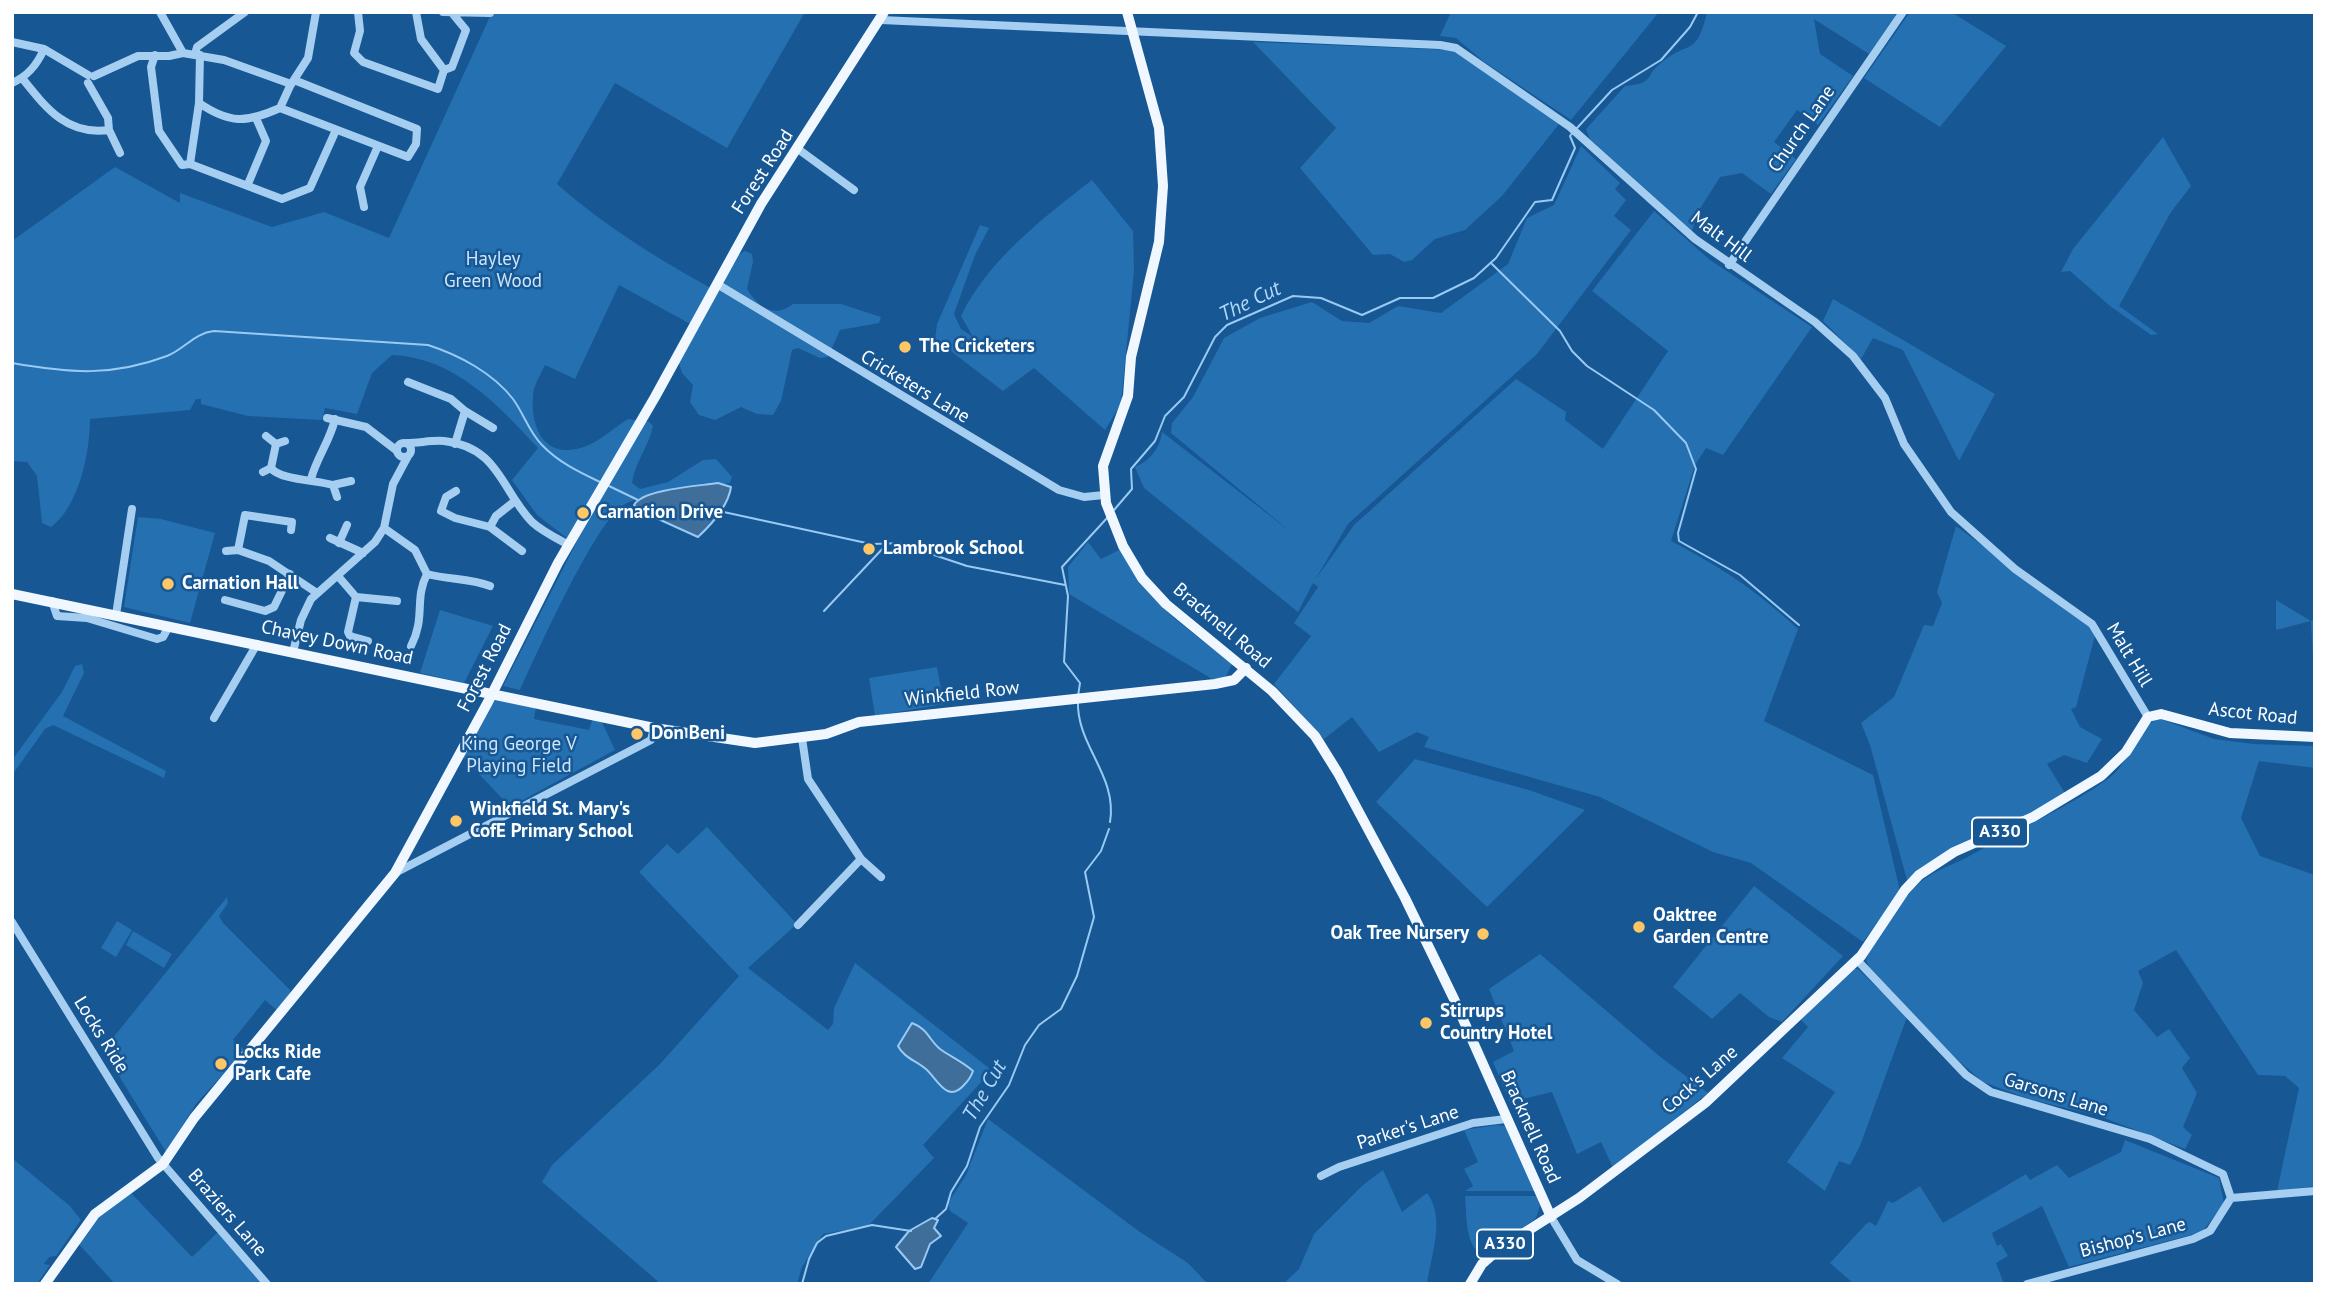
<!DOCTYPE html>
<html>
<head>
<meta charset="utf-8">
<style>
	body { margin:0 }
	#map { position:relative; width:2327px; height:1296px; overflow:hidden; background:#165794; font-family:"PT Sans",sans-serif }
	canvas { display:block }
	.frame { position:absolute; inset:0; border:14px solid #fff; pointer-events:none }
</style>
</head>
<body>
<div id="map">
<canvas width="2327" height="1296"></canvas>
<div class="frame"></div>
</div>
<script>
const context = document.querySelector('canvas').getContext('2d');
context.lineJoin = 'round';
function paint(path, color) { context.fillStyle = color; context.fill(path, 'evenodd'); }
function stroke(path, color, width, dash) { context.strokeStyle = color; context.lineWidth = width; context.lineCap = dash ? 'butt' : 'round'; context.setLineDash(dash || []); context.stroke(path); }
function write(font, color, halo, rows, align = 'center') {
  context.font = font + ' "PT Sans",sans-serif'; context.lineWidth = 5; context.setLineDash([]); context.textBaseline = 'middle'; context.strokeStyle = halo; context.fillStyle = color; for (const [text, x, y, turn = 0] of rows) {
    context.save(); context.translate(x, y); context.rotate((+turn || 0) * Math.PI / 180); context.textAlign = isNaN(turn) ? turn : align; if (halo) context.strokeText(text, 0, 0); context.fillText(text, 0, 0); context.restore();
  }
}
paint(new Path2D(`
	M492 12H805L727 148 615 83 557 184C607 228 660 260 718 292L738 255 745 251 752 254 753 262 747 289C758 307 774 319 793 304H841L881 317 879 323 840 330 828 357 820 358 798 348 792 350 781 401 773 415 757 414 741 407 715 420 699 415 690 402 693 385 682 373 679 363 694 326 619 285 575 379 545 365C541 374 533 386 533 396 531 424 541 456 576 449 595 446 612 429 628 419L649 422 653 426C649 446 635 462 632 483L640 489 668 482 703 460 716 459 732 477 730 483C695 488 659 488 625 504 597 518 536 655 520 690L503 686 590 516 582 513 567 538 537 515 512 480 538 448C497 404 455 358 392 355L372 373 357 414 325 408 322 420 248 416 201 404V399H196L190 410 90 419C90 452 79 507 51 527L42 523 37 476 27 462 12 461V241L115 167 180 203V193L272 227 324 212 389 238Z
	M1451 12H1659L1571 120 1483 61 1456 38 1440 36Z
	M1707 12H1891L1896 15 1869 54 1814 19 1820 54 1853 76 1818 125 1797 110 1774 142 1796 159 1771 194 1742 173 1720 177 1698 212 1692 231 1590 139 1586 129 1625 86C1656 83 1643 77 1661 63 1690 39 1696 58 1707 12Z
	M1910 12H1951L2006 46 1940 127 1864 78Z
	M1253 42 1453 50 1559 124 1502 196 1465 230 1435 239 1412 260 1404 262 1390 254 1373 255 1300 168 1336 128Z
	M2163 137 2191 186 2171 212 2119 306 2158 334 2151 335 2110 306 2070 271 2061 272 2073 249Z
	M1581 146 1620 183 1615 189 1626 200 1614 216 1631 230 1537 354 1348 524 1315 580 1354 525 1516 379 1566 412 1565 420 1603 449 1668 351 1592 291 1654 211 1710 260 1812 327 1723 455 1706 448 1695 465 1671 541C1721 567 1757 591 1798 629L1764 721 1873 775 1900 891 1863 942 1751 863 1713 852 1600 797 1424 747 1429 737 1417 732 1379 752 1352 717 1324 739 1274 684 1311 636 1294 623 1318 587 1313 583 1298 612 1144 488 1135 467C1149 461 1160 449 1162 432L1291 532 1171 433 1172 423 1193 397 1224 338 1260 318 1312 302 1342 321 1369 323 1398 306 1441 313 1508 264 1527 218 1554 205Z
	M1092 180 1133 231 1134 271 1121 404 1105 430 1034 368 1003 391 935 339 937 324 980 225 989 228 975 255 954 314 961 329 973 337 961 316C987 261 1044 217 1092 180Z
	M1833 299 1995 394 1959 461 1903 350 1873 338 1861 359 1823 321Z
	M138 517 161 519 215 533 190 623 124 607Z
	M1956 526 2088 623 2096 632 2076 707 2071 709 2080 727 2102 739 2087 763 2064 755 2047 764 2066 795 1922 867 1907 880 1870 745 1861 723 1894 697 1924 625 1933 626 1942 603 1937 592Z
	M1088 542 1101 559 1121 549C1140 599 1192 631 1232 664L1225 678 1212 679 1069 594 1068 567Z
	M2276 600 2311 621 2315 619V697L2311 621 2276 630Z
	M440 610 493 626 464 683 420 673Z
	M82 664 84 673 63 716 166 771 164 778 53 725 45 729 12 775V760L62 692 75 666Z
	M937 667 944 704 875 716 869 678Z
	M494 698 536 706 534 719 589 730 593 718 601 720 615 750 510 807 463 757Z
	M2158 718 2214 739 2254 744 2315 746V768L2259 761 2241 818 2260 856 2315 875V1186L2277 1191 2299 1088 2285 1076 2258 1075 2176 950 2138 971 2143 983 2134 1010 2157 1037 2169 1029 2190 1058 2182 1068 2197 1093 2183 1127 2192 1135 2185 1149 2099 1116 2029 1099 1983 1082 1951 1054 1869 967 1866 960C1877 934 1897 905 1917 885 1933 870 1954 865 1973 854 2017 829 2066 809 2108 779 2130 763 2134 731 2158 718Z
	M1415 759 1529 790 1585 810 1487 907 1376 802Z
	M707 827 797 924 748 968 828 1030 833 1024 834 1008 855 963 989 1068 986 1077 923 1145 934 1158 868 1226 823 1234 802 1267 797 1284H661L542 1182 552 1165 659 1065 739 976 639 872 667 844 678 854Z
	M1754 886 1843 956 1782 1022 1769 1017 1740 993 1712 1019 1673 987Z
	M227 897 228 903 219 916 223 923 290 990 291 996 278 1011 265 1000 233 1040 245 1050 196 1104 166 1152 103 1050Z
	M117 921 132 930 116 957 101 948Z
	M133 931 172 954 164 968 126 945Z
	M1540 954 1658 1055 1708 1093 1613 1168 1601 1142 1577 1154 1552 1092 1510 1102 1493 1062 1514 1051 1489 989Z
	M1853 969H1858L1907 1017 1860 1146 1850 1165 1839 1161 1825 1191 1787 1162 1835 1092 1782 1058 1808 1027 1800 1019Z
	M988 1119 1140 1232 1188 1263 1208 1284H928L968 1223 950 1211 948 1203 966 1175Z
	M1497 1125 1505 1126 1535 1191H1465L1473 1186 1464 1169 1478 1162 1464 1130Z
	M2125 1140 2219 1178 2224 1204 2202 1232 2069 1267 2042 1206 1992 1233 1997 1246 2001 1244 2008 1256 1996 1263 2004 1284H1854L1830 1263 1866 1224 1870 1222 1876 1226 1888 1201 1893 1203 1920 1186 1943 1223 2026 1174 2030 1180 2057 1165 2069 1178 2121 1152Z
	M12 1158 70 1206 81 1220 56 1256 49 1257 44 1264 50 1265 37 1284H12Z
	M1383 1170 1402 1212 1427 1193C1446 1218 1431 1255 1427 1284H1283L1299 1269 1314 1234 1363 1185Z
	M131 1193 192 1257 219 1231 262 1284H115L77 1242 103 1213Z
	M1465 1196H1536L1540 1206 1536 1218 1486 1257C1464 1249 1467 1216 1465 1196Z`), '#2570b1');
const water = new Path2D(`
	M718 483 731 487C728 507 712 524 698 537L645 513 634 505C642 489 700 486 718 483Z
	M912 1023C928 1029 929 1040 940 1049 951 1057 962 1061 973 1071 971 1077 969 1080 964 1085 948 1103 939 1082 927 1070 917 1061 904 1058 898 1046Z
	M932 1218 938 1220 934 1228 941 1236 930 1244 921 1267 915 1269 896 1247 909 1231Z`);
paint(water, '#406e9a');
stroke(water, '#99caf4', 2);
stroke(new Path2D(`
	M606 12 741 13
	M744 13H762
	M1577 128 1612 90 1661 60 1690 27 1698 12
	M1492 264 1560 331 1572 351 1587 366 1654 410 1686 443 1696 469 1678 533 1679 541 1740 575 1799 625
	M12 363C70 373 111 377 167 356 185 349 194 333 214 331L428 345C459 355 493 373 513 399 524 414 529 432 542 445 558 462 579 472 600 482
	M609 486 638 500
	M1114 510 1132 489 1131 469 1155 441 1165 416 1184 397 1215 337 1227 325 1293 296 1321 298 1362 315 1400 298H1433L1474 278 1496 258 1535 202 1552 200 1575 148 1570 136 1573 132
	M719 511 871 544 910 543 925 552 967 566 1065 585
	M824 611 886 545
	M1078 696 1080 683 1064 662 1068 596 1062 567 1108 517
	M1078 701C1076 745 1118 776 1110 822
	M935 1219 946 1209 951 1192 967 1166 980 1127 1009 1085 1025 1045 1039 1025 1061 1009 1077 976 1094 917 1085 872 1101 851 1109 829
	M802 1284 809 1259 817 1243 826 1236 872 1225 911 1231`), '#99caf4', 2);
stroke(new Path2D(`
	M160 12 183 53
	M358 12 360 31 354 53 363 62 438 89 444 70 421 39 416 12
	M443 12 490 13
	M881 20 1440 45 1456 48 1570 127 1695 239 1815 322 1853 356 1885 398 1904 444 1951 512 2015 569 2092 624 2148 717
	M12 42 44 49 88 75
	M195 54 197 47 245 12
	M155 55 151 67 159 131 182 165 190 164 282 199 310 188 336 130
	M444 70 452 67 466 30 452 13
	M94 76 138 56H169L183 53 224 60 291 84
	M22 78C46 108 67 136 109 130L120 153
	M12 83C28 76 37 65 44 49
	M88 83 108 118 109 130
	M199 103C230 124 246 123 280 108L290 86 308 58 316 12
	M280 108 408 157 416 144 417 129 294 80
	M798 149 854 190
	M190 164 199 103 200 55
	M248 184 266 141 256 118
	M364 207 360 187 378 146
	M1729 265 1903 12
	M717 284 1059 490 1084 497 1104 495
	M408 382 451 399 465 411 455 444
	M465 411 493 428
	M327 418 366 427 396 450
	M266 436 276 444 285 441
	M397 450a7 7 0 1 1 14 0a7 7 0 1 1-14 0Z
	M407 443C419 443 432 440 444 441 499 447 501 490 532 522 543 532 556 538 569 545
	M271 468 276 444
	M263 472 271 468C280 480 316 480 333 485
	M311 479C317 457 330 441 335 419
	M456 491 446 497 441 511 455 518 490 527 522 551
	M337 497 333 485 351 481
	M490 527 496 516 515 501
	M384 528 415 550 427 574C414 599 426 617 411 646
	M291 530 292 522 245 515 238 550 269 561 317 593
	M330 538 363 553
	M339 543 347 525
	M226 551 238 550
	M427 574C449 580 469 578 490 586
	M338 576 356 597
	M225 600 265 611 274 607 290 574
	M52 601 57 616 87 618 157 639 163 637 169 626
	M116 615 132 509
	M368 641 350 636 348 632 356 597 397 601
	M293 652 301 620 311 599 375 542 384 528 393 484 408 456
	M214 718 257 644
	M802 738 808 779 861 859 881 877
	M395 873 651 740 654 728
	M12 922 158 1158 267 1284
	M798 925 861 859
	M1857 960 1966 1075 1991 1092 2150 1139 2223 1174 2231 1198
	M1321 1176 1339 1167 1473 1123 1506 1119
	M2231 1198 2315 1191
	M1551 1217 1577 1260 1617 1284
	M2027 1284 2193 1239 2210 1231 2231 1198`), '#a6cef1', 8);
stroke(new Path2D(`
	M1127 12 1159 128 1163 186 1159 242 1131 357 1128 396 1103 466 1106 503 1123 546 1142 578 1166 604 1272 691 1315 736 1338 773 1405 898 1454 999 1551 1217
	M12 594 654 728 755 743 826 734 859 722 1215 684 1234 680 1246 668
	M45 1284 95 1214 163 1164 194 1118 395 873 488 702 558 563 655 397 761 204 884 12
	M1470 1284 1482 1264 1499 1249 1579 1198 1705 1103 1861 956 1905 890 1919 875 1954 852 2033 817 2101 776 2126 752 2148 717 2161 714 2230 733 2315 737`), '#f0f7ff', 10);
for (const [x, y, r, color] of [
	[905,347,7,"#ffc666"],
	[583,513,7,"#ffc666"],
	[869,549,7,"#ffc666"],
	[168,584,7,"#ffc666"],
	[637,734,7,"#ffc666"],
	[456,821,7,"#ffc666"],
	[1639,927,7,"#ffc666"],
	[1483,934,7,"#ffc666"],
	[1426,1023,7,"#ffc666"],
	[221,1064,7,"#ffc666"]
]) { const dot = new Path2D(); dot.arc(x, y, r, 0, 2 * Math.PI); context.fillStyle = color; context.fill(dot); stroke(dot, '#165794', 2.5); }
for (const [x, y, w] of [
	[2000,832,56],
	[1505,1244,56]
]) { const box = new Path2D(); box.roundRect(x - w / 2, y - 14.5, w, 29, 5); context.fillStyle = '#165794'; context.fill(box); stroke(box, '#fff', 2); }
write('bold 18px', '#fff', null, [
	["A330",2000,832],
	["A330",1505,1244]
]);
write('19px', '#fff', '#165794', [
	["Church Lane",1802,129,-55],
	["Forest Road",763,172,-57],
	["Malt Hill",1721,237,37],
	["Cricketers Lane",915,387,31],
	["Bracknell Road",1222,626,40],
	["Chavey Down Road",337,643,12],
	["Malt Hill",2129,655,59],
	["Forest Road",485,668,-63],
	["Winkfield Row",962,694,-6],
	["Ascot Road",2253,714,6],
	["Locks Ride",101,1035,58],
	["Cock's Lane",1700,1080,-41],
	["Garsons Lane",2056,1095,17],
	["Bracknell Road",1530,1127,66],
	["Parker's Lane",1408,1128,-18],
	["Braziers Lane",227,1213,49],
	["Bishop's Lane",2133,1238,-15]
]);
write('19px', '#cee6fc', '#165794', [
	["Hayley",493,260],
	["Green Wood",493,282],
	["King George V",519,745],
	["Playing Field",519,767]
]);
write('bold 19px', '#fff', '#165794', [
	["The Cricketers",919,347],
	["Carnation Drive",597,513],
	["Lambrook School",883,549],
	["Carnation Hall",182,584],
	["Don Beni",651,734],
	["Winkfield St. Mary's",470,810],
	["CofE Primary School",470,832],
	["Oaktree",1653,916],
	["Garden Centre",1653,938],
	["Oak Tree Nursery",1469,934,"right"],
	["Stirrups",1440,1012],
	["Country Hotel",1440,1034],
	["Locks Ride",235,1053],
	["Park Cafe",235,1075]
], 'left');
write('italic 21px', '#b3d8f8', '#165794', [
	["The Cut",1250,302,-26],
	["The Cut",985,1091,-60]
]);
</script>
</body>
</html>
